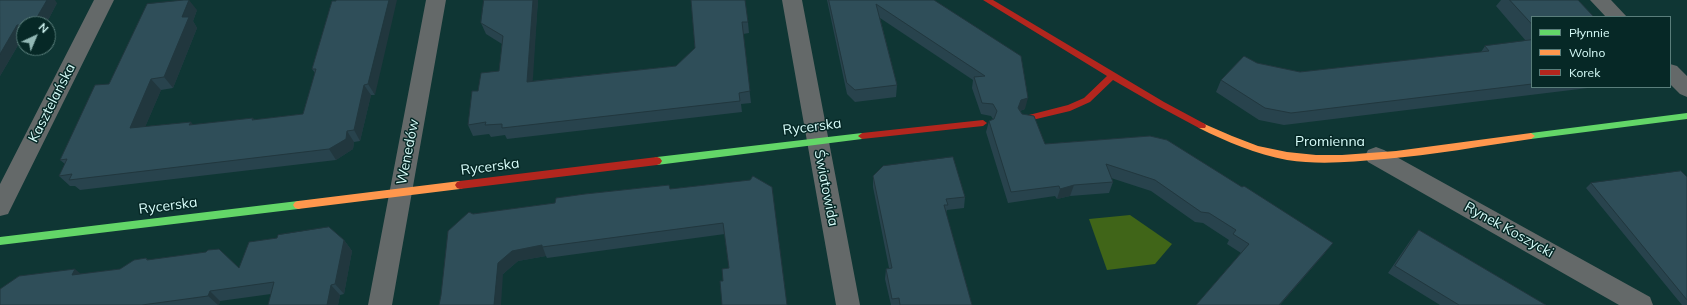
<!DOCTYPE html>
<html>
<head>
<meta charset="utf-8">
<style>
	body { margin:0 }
	#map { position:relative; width:1687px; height:305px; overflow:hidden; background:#0f3634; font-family:Mulish,sans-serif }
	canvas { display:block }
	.legend { position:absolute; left:1531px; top:16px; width:140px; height:72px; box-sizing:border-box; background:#062826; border:1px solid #5a7e7b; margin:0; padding:5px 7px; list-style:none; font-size:12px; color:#d9fefb }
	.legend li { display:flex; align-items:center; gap:8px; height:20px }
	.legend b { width:20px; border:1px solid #5a7e7b }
	.north { position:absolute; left:16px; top:16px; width:40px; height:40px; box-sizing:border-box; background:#062826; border:1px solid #5a7e7b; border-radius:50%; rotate:44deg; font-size:11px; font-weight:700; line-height:16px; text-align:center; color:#d9fefb }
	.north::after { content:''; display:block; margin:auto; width:14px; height:18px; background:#92b8b5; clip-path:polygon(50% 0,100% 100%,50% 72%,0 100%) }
</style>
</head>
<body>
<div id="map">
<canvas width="1687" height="305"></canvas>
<ul class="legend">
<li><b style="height:5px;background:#63d668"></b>Płynnie</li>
<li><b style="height:5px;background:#ff974d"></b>Wolno</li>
<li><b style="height:5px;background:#b3261e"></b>Korek</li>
</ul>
<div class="north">N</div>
</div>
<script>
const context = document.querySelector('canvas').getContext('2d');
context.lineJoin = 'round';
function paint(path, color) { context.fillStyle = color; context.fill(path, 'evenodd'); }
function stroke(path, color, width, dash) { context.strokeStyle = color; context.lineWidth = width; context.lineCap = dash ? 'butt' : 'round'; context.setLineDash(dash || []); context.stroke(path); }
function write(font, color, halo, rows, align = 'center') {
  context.font = font + ' Mulish,sans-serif'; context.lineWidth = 3; context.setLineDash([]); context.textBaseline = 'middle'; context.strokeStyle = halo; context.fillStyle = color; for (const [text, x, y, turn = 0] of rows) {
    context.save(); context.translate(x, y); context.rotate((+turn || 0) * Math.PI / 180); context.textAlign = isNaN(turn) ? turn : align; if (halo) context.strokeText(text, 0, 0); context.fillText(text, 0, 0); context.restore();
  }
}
paint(new Path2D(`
	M1130 215 1172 244 1155 264 1107 270 1089 219Z`), '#406518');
paint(new Path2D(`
	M94 0H114L8 214 0 216V184Z
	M426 0H446L392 305H368Z
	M782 0H802L860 305H836Z
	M1590 0H1611L1627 17H1606Z
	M1670 64 1677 66 1687 76V97L1680 94 1670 84Z
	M1376 147 1384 150 1650 297 1653 305H1619L1368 162 1365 156 1368 150Z`), '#646969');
paint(new Path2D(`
	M1687 113V119L1531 139 1527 136 1531 133Z
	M862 133 866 136 862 139 657 165 654 164 652 161 654 158 657 157Z
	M298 201 301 202 303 205 301 208 298 209 0 245V237Z`), '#63d668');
paint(new Path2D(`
	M1202 123 1232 136 1258 146 1287 152 1316 155H1342L1396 151 1531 133 1535 136 1531 139C1482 146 1433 155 1384 159 1352 162 1319 165 1287 160 1256 154 1227 142 1199 128L1198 126 1199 124Z
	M460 181 463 182 465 185 463 188 460 189 298 209 295 208 293 205 295 202 298 201Z`), '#ff974d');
paint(new Path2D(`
	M983 0H993L1164 102 1205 124 1206 126 1205 128H1199L1158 106 1113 80 1090 102 1070 111 1028 121 1025 120 1024 118 1025 116 1068 105 1084 98 1107 76Z
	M983 120 987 123 983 126 862 139 858 136 862 133Z
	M657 157 660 158 662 161 660 164 657 165 460 189 457 188 455 185 457 182 460 181Z`), '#b3261e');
paint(new Path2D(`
	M0 0 57 3 46 24H24V35L0 76Z
	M484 0H538L532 81 676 66 695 48 691 0 748 22 749 33 743 34 751 103 741 104 742 112 507 139 505 135 491 137 489 134 473 136 468 125 478 91 499 71 502 44 486 34 481 23Z
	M827 0H934L1025 109 1020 111 1045 144 1150 136 1325 253 1280 305H1196L1241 253 1227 244 1229 240 1203 223 1195 222 1151 191 1111 178 1113 182 1109 193 1070 196 1057 199 1055 196 1008 203 986 132 989 121 993 119 991 116 981 114 972 88 973 80 880 18 897 85 896 97 855 102 847 94Z
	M1501 0H1578L1532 17V87H1596L1284 125 1259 120 1216 92 1221 80 1257 63 1300 72 1481 52 1485 46 1526 41 1496 6Z
	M332 1 375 95H371L360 141 354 142 353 149 336 160 80 190 75 186H70L59 176 65 164 60 160 109 84 197 10 193 21 197 28 173 88 161 90 145 127 193 125 253 118 254 120 303 114 315 73 312 69Z
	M873 176 965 197 964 208 947 210 946 213 972 305H891L885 279 886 269 889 268 873 187Z
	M1687 177V305H1682L1586 188 1591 183Z
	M772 187 723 281 729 268 725 234 547 258 546 256 518 261 503 274 473 214 670 189Z
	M1419 230 1546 305H1440L1388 273 1412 238Z
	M344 240 352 251 344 294 340 295 338 305H268L271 294 220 301 219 305H0L81 274 120 269 146 258 148 260 239 268Z`), '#28434d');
paint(new Path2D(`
	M47 0H55L57 3 46 24H33Z
	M189 0 197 10 193 21 197 28 173 88 164 77 182 17Z
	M389 0H397L375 95 368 84Z
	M533 0H538L532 93 527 82Z
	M17 25 24 33V35L0 76V54Z
	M151 79 161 90 140 139 130 128Z
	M364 85 371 95 360 141 354 130Z
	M1028 98 1025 109 1019 111 1018 108 1021 100Z
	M191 122 199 132 189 125Z
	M347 131 354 142 353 149 336 160 329 149Z
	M1074 185 1070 196 1057 199 1060 189Z
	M344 240 352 251 344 294 335 284Z
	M1333 243 1325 253 1280 305H1279Z
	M542 245 546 256 518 261 503 274 501 305H494L498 263 512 251Z
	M75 269 87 279 72 275Z
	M331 285 340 295 338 305H327Z
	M210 291 220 301 219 305H218L208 296Z`), '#21373e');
const building = new Path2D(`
	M0 0H47L33 24H24V25H17L0 54Z
	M184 0H189L182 17H189L164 77 151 79 130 128 191 122 189 125 253 118 252 120 303 114 316 69H312L332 1H336V0H389L368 84 364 85 354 130 347 131 346 139 329 149 69 180 72 174 59 176 67 159 60 160 95 85 109 84 147 4Z
	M484 0H533L527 82 676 66 695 48 691 0H745L748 22H742L750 91 739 93 740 101 502 128V124L485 125 486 122 468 125 472 91H478L481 73 499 71 503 36 481 23Z
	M829 0H934L1021 56 1028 98 1021 100 1018 108 1022 114 1034 116 1045 144 1150 136 1167 140 1242 187 1244 186 1333 243 1279 305H1196L1249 244 1233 234 1236 230 1209 213 1201 212 1155 180 1106 164 1113 182 1074 185 1060 189 1059 186 1011 192 989 121 994 119 997 111 993 104 982 103 974 77 985 76 876 4 897 85 855 90 847 83Z
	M1510 0H1578L1594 17H1532V24Z
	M1532 40V84L1291 113 1265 108 1221 80 1244 56 1257 63 1300 72 1489 51 1485 46Z
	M953 157 965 197 946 199 948 205H944L972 305H900L899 298 892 299 886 269 892 268 873 176 883 166Z
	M1681 171 1687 177V300L1591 183Z
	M753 176 772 187 787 305H722L720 281H723L722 269 729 268 723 223 542 247V245L512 251 498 263 494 305H439L441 295 448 231 469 212 473 214 555 203 556 198 585 194 669 185 670 189 750 180Z
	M329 227 344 240 335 284 331 285 327 305H268L274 282 210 291 208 296 142 305H0V289L19 276 75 269 72 275 120 269 134 260 146 258 147 260 206 252 208 250 219 249 239 268 249 242 277 238 278 235Z
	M1419 230 1546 305H1459L1395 266Z`);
paint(building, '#2f4e59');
stroke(building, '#21373e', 1);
write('14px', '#d9fefb', '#062826', [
	["Kasztelańska",52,103,-63],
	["Rycerska",812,127,-7],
	["Promienna",1330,142],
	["Wenedów",408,152,-79],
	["Rycerska",490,167,-7],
	["Światowida",826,188,79],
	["Rycerska",168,206,-7],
	["Rynek Koszycki",1509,230,29]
]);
</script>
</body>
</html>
